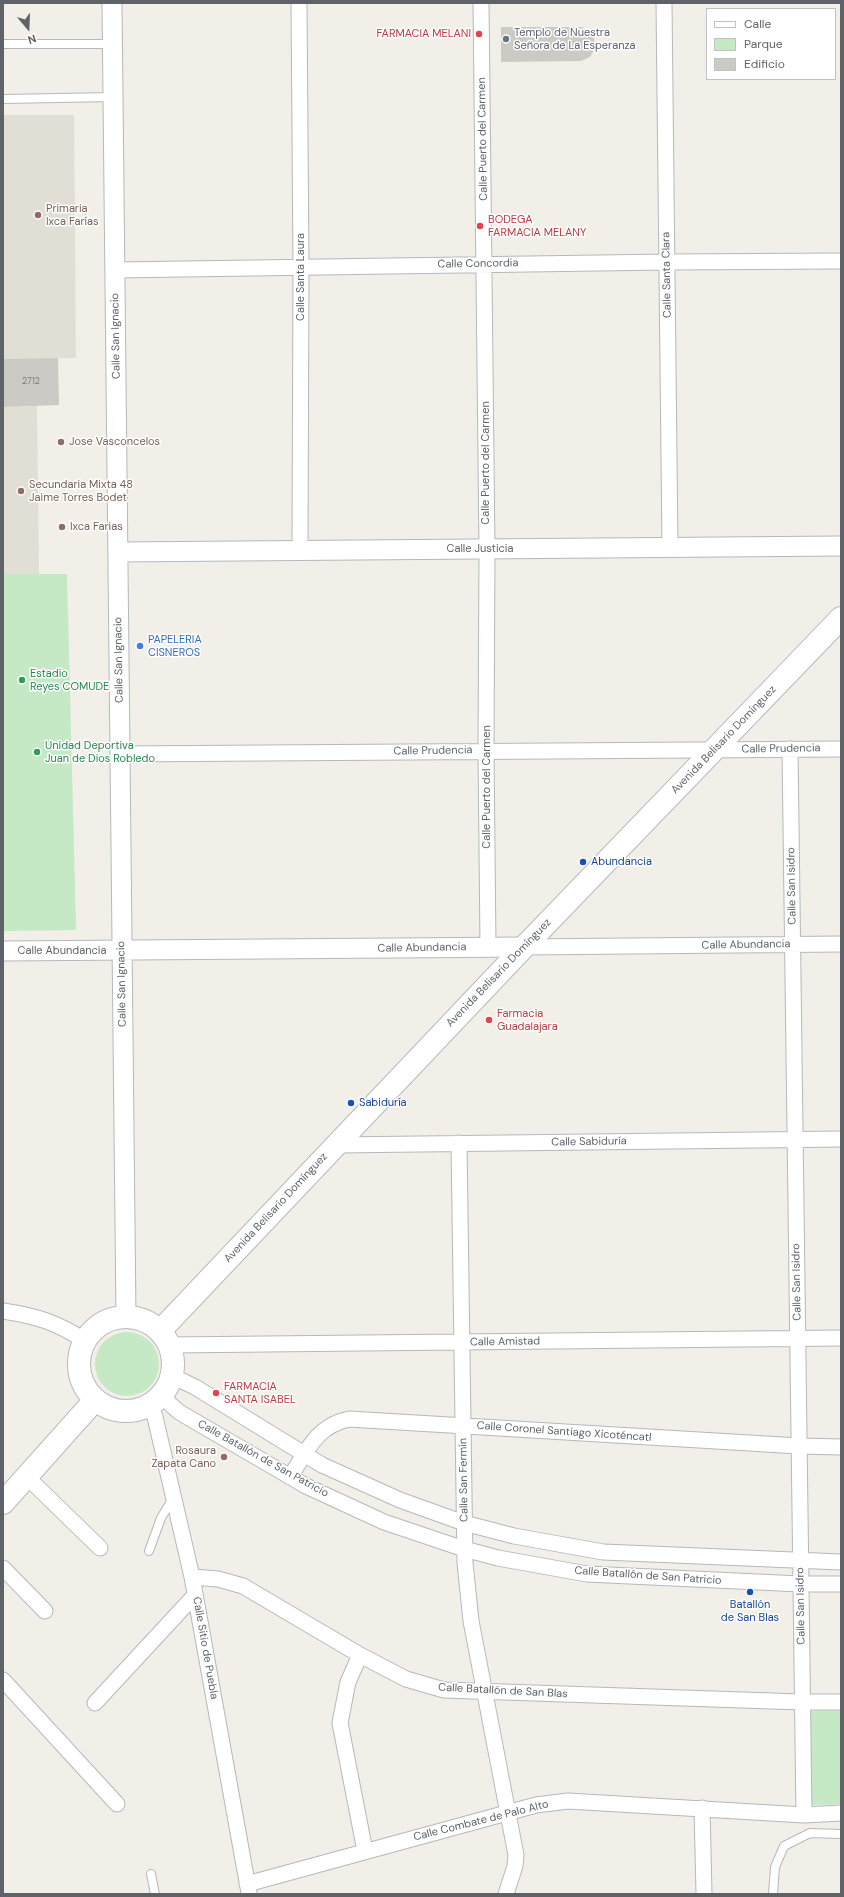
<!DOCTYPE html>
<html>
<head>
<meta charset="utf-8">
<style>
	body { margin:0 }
	#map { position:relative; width:844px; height:1897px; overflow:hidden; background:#f1efe8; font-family:"DM Sans",sans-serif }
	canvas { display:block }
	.frame { position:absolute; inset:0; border:4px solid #5f6368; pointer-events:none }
	.legend { position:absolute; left:706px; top:8px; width:130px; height:72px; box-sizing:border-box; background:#fff; border:1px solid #bfc1c3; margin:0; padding:5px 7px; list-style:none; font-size:12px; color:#5f6368 }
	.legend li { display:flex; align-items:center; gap:8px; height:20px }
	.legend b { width:20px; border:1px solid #bfc1c3 }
	.north { position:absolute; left:8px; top:8px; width:40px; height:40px; -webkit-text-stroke:3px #fff; paint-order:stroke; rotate:161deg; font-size:11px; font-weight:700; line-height:16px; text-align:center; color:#5f6368 }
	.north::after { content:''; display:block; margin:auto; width:14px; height:18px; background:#5f6368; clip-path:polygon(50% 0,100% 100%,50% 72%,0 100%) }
</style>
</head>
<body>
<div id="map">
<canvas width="844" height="1897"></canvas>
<div class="frame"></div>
<ul class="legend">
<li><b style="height:5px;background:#fff"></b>Calle</li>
<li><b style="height:11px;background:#c5e8c5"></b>Parque</li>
<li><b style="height:11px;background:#cccac5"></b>Edificio</li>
</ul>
<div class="north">N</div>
</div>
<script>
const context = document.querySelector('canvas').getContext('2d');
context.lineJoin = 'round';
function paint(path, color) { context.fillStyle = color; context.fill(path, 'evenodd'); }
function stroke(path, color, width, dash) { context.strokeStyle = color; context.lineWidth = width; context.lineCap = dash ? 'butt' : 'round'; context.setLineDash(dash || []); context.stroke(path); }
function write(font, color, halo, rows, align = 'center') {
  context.font = font + ' "DM Sans",sans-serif'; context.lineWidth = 3; context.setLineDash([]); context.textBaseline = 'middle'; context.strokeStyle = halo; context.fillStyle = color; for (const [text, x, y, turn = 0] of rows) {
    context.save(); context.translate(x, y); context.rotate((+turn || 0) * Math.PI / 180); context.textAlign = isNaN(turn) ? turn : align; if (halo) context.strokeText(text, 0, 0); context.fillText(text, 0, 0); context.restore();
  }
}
paint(new Path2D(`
	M3 115H74L76 358 3 359Z
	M37 406 39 574H3V407Z`), '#e1ded6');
paint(new Path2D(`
	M3 574H67L76 930 3 931Z
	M95 1364a32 32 0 1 1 64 0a32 32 0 1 1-64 0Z
	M841 1710V1804L812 1805 810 1711Z`), '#c5e8c5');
paint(new Path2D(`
	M501 27H582L591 33 594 37 595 48 590 57 581 61 501 62Z
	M58 358 59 405 3 407V359Z`), '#cccac5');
const service = new Path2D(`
	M3 44H112
	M3 99 113 97
	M149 1551 161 1518 173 1498
	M151 1874 155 1894
	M773 1894 775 1867 784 1846 810 1833 841 1834`);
const minor = new Path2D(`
	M299 3 301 266 300 550
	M481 3 487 549 486 750 488 947
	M664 3 670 547
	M115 270 667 262 841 261
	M790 749 804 1815
	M120 754 841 749
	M524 947 841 944
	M459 1143 465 1563 471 1621 516 1855 515 1866 506 1894
	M336 1145 841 1139
	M3 1311C36 1316 56 1322 84 1340
	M170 1345 841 1338
	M172 1376 195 1387 322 1465 400 1500 464 1523 514 1536 603 1552 841 1562
	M161 1396 179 1412 306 1486 384 1522 464 1549 498 1558 587 1574 801 1584H841
	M150 1405 155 1417 192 1577 249 1893
	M27 1477 100 1548
	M290 1477C307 1451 316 1426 349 1419L799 1446 841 1447
	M3 1568 45 1611
	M192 1577 218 1579 243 1586 360 1655 406 1679 444 1690 802 1702H841
	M360 1655 348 1682 340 1723 365 1851
	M3 1680 117 1804
	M95 1703 195 1595
	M702 1808 704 1894
	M247 1884 536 1805 568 1801 804 1815 841 1813`);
const tertiary = new Path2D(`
	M112 3 126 1316
	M118 552 841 546
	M3 951 524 947`);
const secondary = new Path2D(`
	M79 1364a47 47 0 1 1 94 0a47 47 0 1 1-94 0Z
	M160 1331 524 947 841 618
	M3 1503 95 1400`);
stroke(service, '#b5b8bc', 10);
stroke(minor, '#b5b8bc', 17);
stroke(tertiary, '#b5b8bc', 21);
stroke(secondary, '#b6babf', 24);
stroke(service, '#fff', 8);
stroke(minor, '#fff', 15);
stroke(tertiary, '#fff', 19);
stroke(secondary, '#fff', 22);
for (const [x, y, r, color] of [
	[479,34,4,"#e0444e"],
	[506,39,4,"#6b7280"],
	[38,215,4,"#8d6e63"],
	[480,226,4,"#e0444e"],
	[61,442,4,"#8d6e63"],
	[21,491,4,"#8d6e63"],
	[62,527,4,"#8d6e63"],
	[140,646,4,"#3f7fe0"],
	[22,680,4,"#2e9e5b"],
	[37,752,4,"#2e9e5b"],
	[583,862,4,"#1a4fb4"],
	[489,1020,4,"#e0444e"],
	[351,1103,4,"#1a4fb4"],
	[216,1393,4,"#e0444e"],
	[224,1457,4,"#8d6e63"],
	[750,1592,4,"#1a4fb4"]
]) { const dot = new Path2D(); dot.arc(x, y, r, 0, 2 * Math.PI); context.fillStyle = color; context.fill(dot); stroke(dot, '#fff', 1.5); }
write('9px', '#7a7d7f', null, [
	["2712",31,382]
]);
write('11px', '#5b616d', '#fff', [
	["Templo de Nuestra",514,33],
	["Señora de La Esperanza",514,46]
], 'left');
write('11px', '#be3a42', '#fff', [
	["FARMACIA MELANI",471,34,"right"],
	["BODEGA",488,220],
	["FARMACIA MELANY",488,233],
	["Farmacia",497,1014],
	["Guadalajara",497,1027],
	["FARMACIA",224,1387],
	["SANTA ISABEL",224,1400]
], 'left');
write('11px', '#5f6368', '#fff', [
	["Calle Puerto del Carmen",483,139,-91],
	["Calle Concordia",478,264,-1],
	["Calle Santa Clara",667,275,-91],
	["Calle Santa Laura",301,277,-90],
	["Calle San Ignacio",116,336,-91],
	["Calle Puerto del Carmen",486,463,-90],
	["Calle Justicia",480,549],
	["Calle San Ignacio",119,660,-91],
	["Avenida Belisario Domínguez",724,740,-46],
	["Calle Prudencia",781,749,-1],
	["Calle Prudencia",433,751,-1],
	["Calle Puerto del Carmen",487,787,-90],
	["Calle San Isidro",792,886,-91],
	["Calle Abundancia",746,945,-1],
	["Calle Abundancia",422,948,-1],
	["Calle Abundancia",62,951],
	["Avenida Belisario Domínguez",499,973,-46],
	["Calle San Ignacio",122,984,-91],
	["Calle Sabiduría",589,1142,-1],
	["Avenida Belisario Domínguez",276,1208,-47],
	["Calle San Isidro",797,1282,-91],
	["Calle Amistad",505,1342,-1],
	["Calle Coronel Santiago Xicoténcatl",564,1432,4],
	["Calle Batallón de San Patricio",263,1459,29],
	["Calle San Fermín",464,1480,-91],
	["Calle Batallón de San Patricio",648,1576,4],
	["Calle San Isidro",801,1606,-91],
	["Calle Sitio de Puebla",205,1648,80],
	["Calle Batallón de San Blas",503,1691,3],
	["Calle Combate de Palo Alto",481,1821,-14]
]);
write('11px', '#785e54', '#fff', [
	["Primaria",46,209],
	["Ixca Farías",46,222],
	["Jose Vasconcelos",69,442],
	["Secundaria Mixta 48",29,485],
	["Jaime Torres Bodet",29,498],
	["Ixca Farias",70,527],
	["Rosaura",216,1451,"right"],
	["Zapata Cano",216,1464,"right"]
], 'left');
write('11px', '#366cbe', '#fff', [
	["PAPELERIA",148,640],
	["CISNEROS",148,653]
], 'left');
write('11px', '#27864d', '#fff', [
	["Estadio",30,674],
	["Reyes COMUDE",30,687],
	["Unidad Deportiva",45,746],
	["Juan de Dios Robledo",45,759]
], 'left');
write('11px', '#164399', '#fff', [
	["Abundancia",591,862],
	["Sabiduría",359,1103],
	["Batallón",750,1605,"center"],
	["de San Blas",750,1618,"center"]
], 'left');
</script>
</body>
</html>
